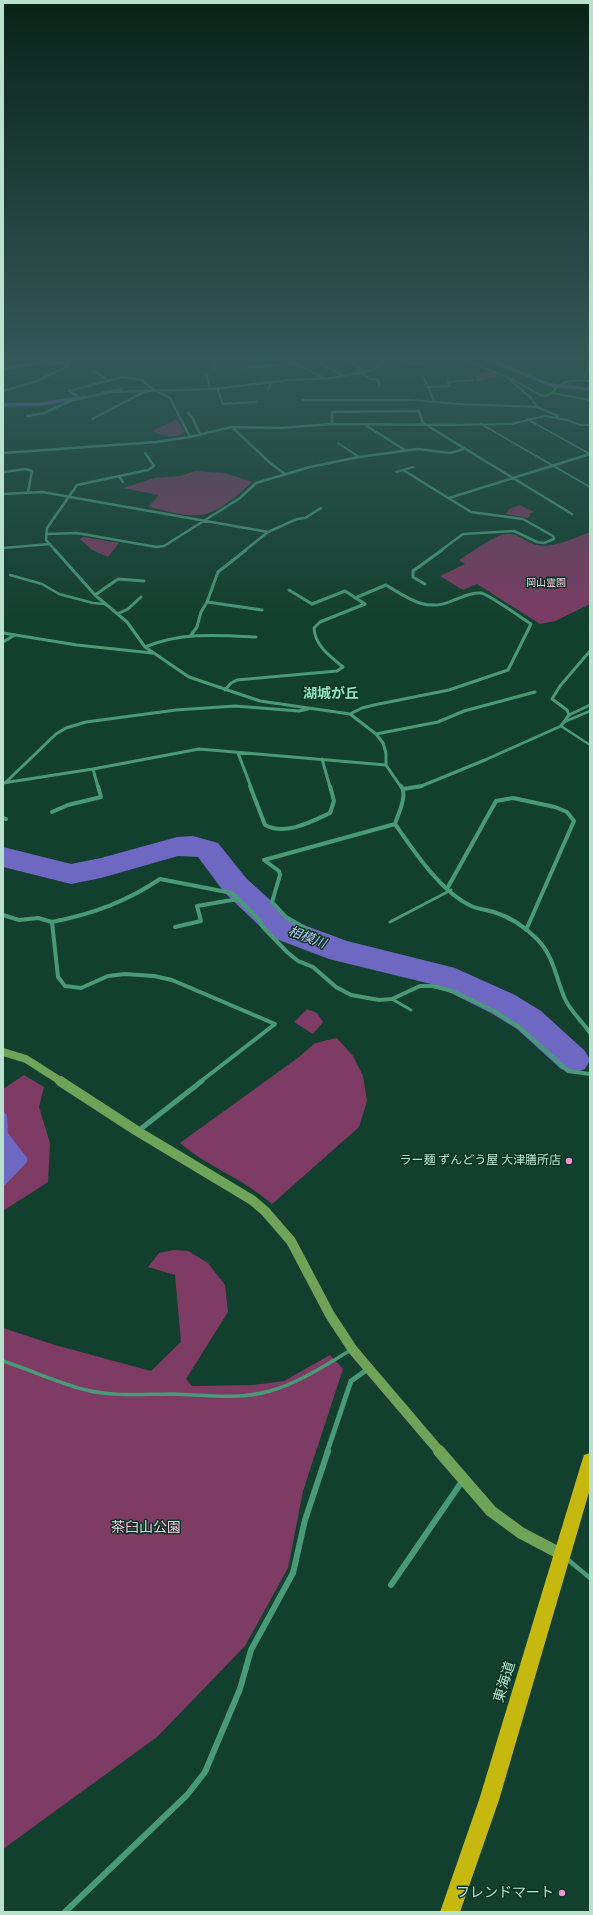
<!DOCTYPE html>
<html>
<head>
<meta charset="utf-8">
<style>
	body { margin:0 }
	#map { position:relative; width:593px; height:1915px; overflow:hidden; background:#133f2e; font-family:"Archivo Narrow",sans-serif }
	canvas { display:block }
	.frame { position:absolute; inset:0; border:4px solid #bae1ce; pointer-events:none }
</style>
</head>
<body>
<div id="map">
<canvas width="593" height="1915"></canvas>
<div class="frame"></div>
</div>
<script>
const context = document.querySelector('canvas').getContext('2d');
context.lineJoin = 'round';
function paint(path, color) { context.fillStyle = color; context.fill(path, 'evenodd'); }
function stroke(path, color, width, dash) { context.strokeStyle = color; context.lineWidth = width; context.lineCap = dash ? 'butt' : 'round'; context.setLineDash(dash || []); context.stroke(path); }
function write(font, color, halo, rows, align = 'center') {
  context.font = font + ' "Archivo Narrow","Noto Sans JP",sans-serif'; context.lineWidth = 3; context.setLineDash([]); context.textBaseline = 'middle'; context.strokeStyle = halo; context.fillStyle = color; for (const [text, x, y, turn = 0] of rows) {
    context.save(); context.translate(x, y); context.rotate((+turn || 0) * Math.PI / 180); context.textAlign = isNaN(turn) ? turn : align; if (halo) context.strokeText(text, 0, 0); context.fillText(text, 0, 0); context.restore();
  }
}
paint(new Path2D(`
	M488 371 499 376 476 382V376Z
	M177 419 185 432C171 439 165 437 152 431Z
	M195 471 225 473 252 482C241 493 217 513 201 515 184 517 165 510 148 507L159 495 123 488 155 478 180 476Z
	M520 505 534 512 529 514 531 516 527 518 506 514 509 509Z
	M590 532V604L555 621 540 624 477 584 463 590 440 576 465 564 459 560C469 554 495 535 505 534 516 532 523 540 533 544 552 550 573 538 590 532Z
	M83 537 119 543 108 557 92 550 80 539Z
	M307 1009 317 1013 323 1022 313 1034 294 1022Z
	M337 1038 353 1056 363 1076 367 1101 359 1127 272 1204C244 1179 208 1167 180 1143L299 1057 315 1043Z
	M24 1075 44 1087 39 1107 50 1143 48 1182 3 1211V1089Z
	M174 1250 188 1251 208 1263 225 1285 228 1312 186 1379 192 1386 254 1385 284 1381 330 1355 343 1369 303 1491 288 1568 245 1646 157 1737 3 1849V1328L55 1345 151 1371 181 1342 175 1275 148 1267 159 1253Z`), '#7e3b64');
paint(new Path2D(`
	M3 1111 7 1115 8 1133 27 1158V1162L3 1187Z`), '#6f68c2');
stroke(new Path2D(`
	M352 362 361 370
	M494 362 551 385 590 389
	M214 368 215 362
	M102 393 120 390
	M3 405 41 404 84 397`), '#6f68c2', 3.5);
paint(new Path2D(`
	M193 836 218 843 246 878 293 921 347 941 455 968 515 995 541 1011 585 1051 590 1060 585 1069 573 1073 561 1069 517 1029 491 1013 435 985 329 959 271 937 224 892 198 857 178 856 101 878 71 884 3 867V847L71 864 101 858 177 837Z`), '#6f68c2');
stroke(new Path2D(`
	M292 362 324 378
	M401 362 434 365
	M470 362 514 380 540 395 545 396 552 393 590 400
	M320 363 344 376
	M244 368 296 364
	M361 373 371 379H377L380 386
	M206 374 210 388
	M507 377 531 398 537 407 558 416
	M424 378 434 401
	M429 387 450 386 448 382 473 380
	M217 388 223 404 256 402
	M268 389 272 382
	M552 393C561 379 574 380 590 381
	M303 400H412L459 404 537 407
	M92 419 146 391
	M527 419 590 454
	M567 420 580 425H590
	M481 424 590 487
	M454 425 511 424 545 416 567 420
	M338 443 359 457
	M396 472 413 467`), '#499a79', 2);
stroke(new Path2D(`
	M10 575 42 584 59 594 93 603 105 604
	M569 715 590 705
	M564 722 590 711
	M561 726 590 745`), '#499a79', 2.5);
stroke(new Path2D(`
	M390 922 451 890
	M392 999 411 1010`), '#499a79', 3);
stroke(new Path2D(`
	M3 1361C31 1370 58 1383 86 1390 115 1397 144 1394 174 1394 205 1395 239 1400 270 1391 299 1383 325 1365 351 1350`), '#499a79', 3.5);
stroke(new Path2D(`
	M567 1559 590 1578`), '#499a79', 4.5);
stroke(new Path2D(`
	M3 369 44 362 68 364V366L37 381 3 391
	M94 371 109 381
	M585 378 588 362
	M77 396 69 391 122 377 142 380 151 388 170 398 190 437
	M188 413 192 417 200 434
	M27 416 44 413 70 401 110 392 213 389 289 380 333 378 373 370 383 362
	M332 424V412L419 411 423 423 572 514
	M365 425 405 450
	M232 427 270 463 285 474
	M3 453 156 442 190 437 232 427 280 428 332 424 454 425
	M403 470 471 512 523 519 553 536 554 539 544 543 537 542 514 531 463 534 440 551
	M3 472 26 469 32 471 28 492
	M119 476 123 482
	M3 494 42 492 268 532
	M449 498 590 454
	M47 534 77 533 156 547 164 546 240 498 256 483 310 467 359 457 418 449 450 453 464 449
	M3 548 50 544
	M56 551 46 540 47 528 77 485 148 470 154 466 145 453
	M244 551 268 532 297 519 305 518 321 508`), '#499a79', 2.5);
stroke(new Path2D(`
	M55 550 95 595 127 622 145 647 189 677 260 701 350 714 376 734 383 743 386 753V765L401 787
	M425 584 413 577V571L442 550
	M95 595 118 579 144 581
	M207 602 262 610
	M117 614 128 609 141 597
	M3 633 77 645 152 653
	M191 635 197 627 201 612 207 602 218 572 246 550
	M3 642 13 636
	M145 647C181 632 218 635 256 637
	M225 690 231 683 237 680 337 671 343 667C330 656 315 646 314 628L320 622 365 604 345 591 312 604 289 590
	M350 714 362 708 374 705 449 690 508 670 531 624C522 618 488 594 481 593 472 592 462 597 454 600 427 613 409 599 386 585L355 598
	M376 734 438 722 464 711 535 692
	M238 753 251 787
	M322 759 330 787
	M93 769 98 787
	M6 782 56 734 66 728 86 722 176 710 235 706 299 711 308 709
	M3 783 93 769 199 749 386 765
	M419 787 485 760 561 726 569 715 567 710 552 699 560 686 590 651`), '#499a79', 3);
stroke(new Path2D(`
	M250 786 265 825C285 836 311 822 330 813L334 801 330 786
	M401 786C408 795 398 814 395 824 414 851 440 891 471 906 478 909 486 910 494 912 510 917 525 927 537 939 554 956 556 979 565 999 571 1012 582 1021 590 1033
	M403 789 422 786
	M52 812 68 805 101 797 98 786
	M3 818 6 819
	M448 887 496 801 513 798 555 807 567 812 574 821 526 930
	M3 915 19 920 38 918 52 922 58 977 65 986 81 988 108 976 125 974 154 976 172 980 275 1024 200 1082
	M52 922C92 914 126 902 160 879L232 893 260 921 263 927 287 952 298 961 313 967 336 987 351 995 379 1000 392 999 420 986H433L452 991 494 1011 519 1027 568 1071 590 1074
	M175 927 201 921 197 906 238 899
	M317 935 286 917 272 902 280 875 279 871 264 860 395 824`), '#499a79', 4);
stroke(new Path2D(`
	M138 1131 202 1081
	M327 1452 351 1381 368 1369`), '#499a79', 5);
stroke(new Path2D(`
	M391 1585 463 1480
	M65 1912 187 1795 205 1772 240 1689 251 1650 293 1573 305 1520 328 1451`), '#499a79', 6);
stroke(new Path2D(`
	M3 1052 26 1059 62 1082`), '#6ea359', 8);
stroke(new Path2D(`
	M60 1081 137 1131 252 1200 265 1211 291 1241 330 1315 353 1350 440 1452`), '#6ea359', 10);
stroke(new Path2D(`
	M439 1451 491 1511 521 1533 563 1555`), '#6ea359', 12);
paint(new Path2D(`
	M590 1453V1489L499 1800 460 1912H440L479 1800 582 1461 584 1455Z`), '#c5b80e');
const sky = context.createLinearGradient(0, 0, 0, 630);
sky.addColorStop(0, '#0a2319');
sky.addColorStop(0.57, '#335857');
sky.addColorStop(1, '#33585700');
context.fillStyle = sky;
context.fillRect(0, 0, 593, 630);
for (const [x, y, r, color] of [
	[569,1161,4,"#f790cd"],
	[562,1893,4,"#f790cd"]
]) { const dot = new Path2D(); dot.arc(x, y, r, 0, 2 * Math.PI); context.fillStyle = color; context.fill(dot); stroke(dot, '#063524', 1.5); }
write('10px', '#fccae5', '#063524', [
	["岡山霊園",546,583]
]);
write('12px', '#bae1ce', '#063524', [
	["ラー麺 ずんどう屋 大津膳所店",561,1161]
], 'right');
write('italic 13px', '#c7c7f7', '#063524', [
	["相模川",307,938,21]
]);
write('bold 14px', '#93e5c1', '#063524', [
	["湖城が丘",331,694]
]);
write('14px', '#fccae5', '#063524', [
	["茶臼山公園",146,1528]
]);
write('14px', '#bae1ce', '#063524', [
	["東海道",505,1682,-73]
]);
write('14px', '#bae1ce', '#063524', [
	["フレンドマート",554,1893]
], 'right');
</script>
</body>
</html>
